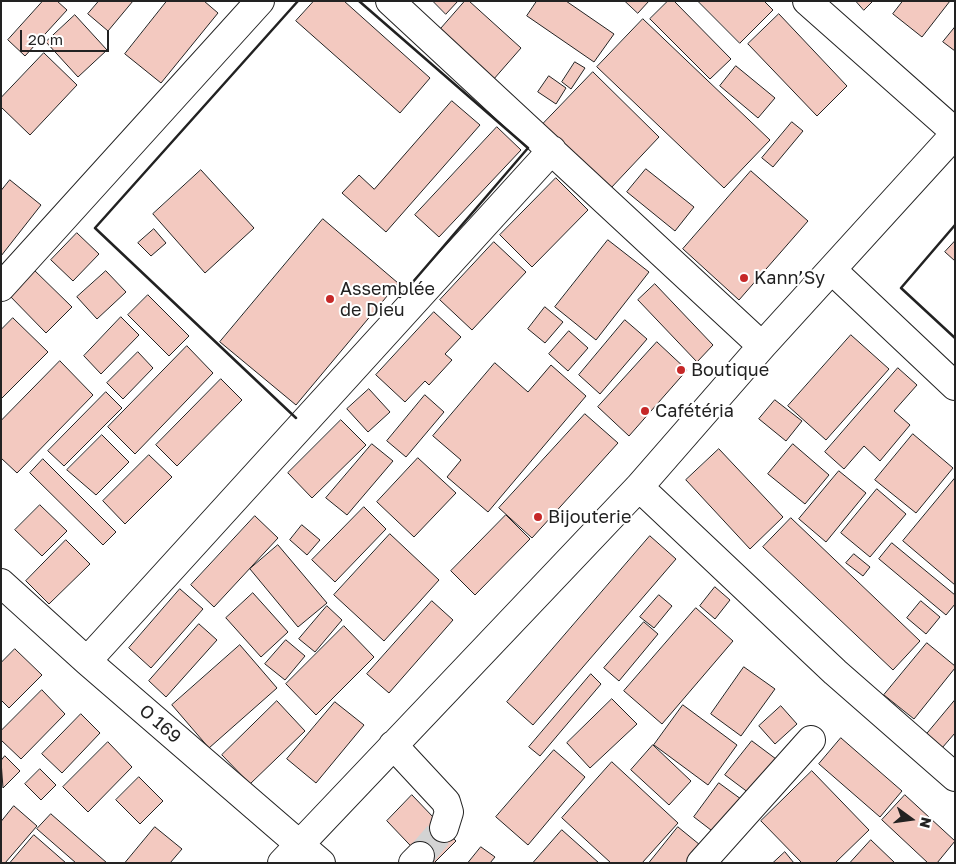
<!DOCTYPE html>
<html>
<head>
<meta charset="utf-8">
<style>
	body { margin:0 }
	#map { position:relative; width:956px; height:864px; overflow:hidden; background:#fff; font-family:"Golos Text",sans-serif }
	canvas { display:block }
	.frame { position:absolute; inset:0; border:2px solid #222; pointer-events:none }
	.north { position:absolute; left:886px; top:794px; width:50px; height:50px; -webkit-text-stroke:4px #fff; paint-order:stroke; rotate:104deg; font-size:14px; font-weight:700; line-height:20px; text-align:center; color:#222 }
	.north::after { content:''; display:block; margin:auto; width:18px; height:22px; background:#222; clip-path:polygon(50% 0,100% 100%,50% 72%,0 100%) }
	.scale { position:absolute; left:20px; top:30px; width:89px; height:22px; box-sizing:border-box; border:2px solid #222; border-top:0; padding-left:6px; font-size:15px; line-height:18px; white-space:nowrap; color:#222; -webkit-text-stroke:4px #fff; paint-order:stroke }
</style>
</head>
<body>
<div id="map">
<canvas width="956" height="864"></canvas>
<div class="frame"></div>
<div class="north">N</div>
<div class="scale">20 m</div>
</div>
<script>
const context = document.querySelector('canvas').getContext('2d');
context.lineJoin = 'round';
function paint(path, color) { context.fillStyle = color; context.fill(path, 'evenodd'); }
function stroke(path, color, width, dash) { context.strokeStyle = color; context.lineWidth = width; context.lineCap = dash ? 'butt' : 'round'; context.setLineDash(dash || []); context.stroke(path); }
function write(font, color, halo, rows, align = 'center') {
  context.font = font + ' "Golos Text",sans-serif'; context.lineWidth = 4; context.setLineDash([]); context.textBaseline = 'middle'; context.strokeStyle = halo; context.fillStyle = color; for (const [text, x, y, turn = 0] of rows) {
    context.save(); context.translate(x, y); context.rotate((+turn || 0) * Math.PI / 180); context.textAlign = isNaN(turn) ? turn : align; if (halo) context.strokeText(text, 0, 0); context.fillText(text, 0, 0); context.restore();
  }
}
const building = new Path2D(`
	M43 1H57L67 10 25 56 8 40Z
	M99 1H133L108 31 88 14Z
	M167 1H204L218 13 161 83 125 54Z
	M314 1H344L430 78 400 113 296 21Z
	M433 1H458L446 14Z
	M465 1H469L521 48 493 80 438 32Z
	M537 1H566L614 34 594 62 527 16Z
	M625 1H649L638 13Z
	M668 1H674L731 59 710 79 650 19Z
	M698 1H764L773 10 740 43Z
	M856 1H873L864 10Z
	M903 1H950L922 37 893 14Z
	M779 14 847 86 817 116 748 44Z
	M75 15 107 50 78 77 46 42Z
	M643 19 770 140 724 188 597 67Z
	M955 27V51L943 42Z
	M44 53 77 85 30 135 1 107V98Z
	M575 62 585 68 571 89 562 82Z
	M736 66 775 98 758 118 720 86Z
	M593 72 659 137 610 189 543 124Z
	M549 76 566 88 556 104 538 92Z
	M452 101 480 125 386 232 342 193 359 175 374 189Z
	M792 122 803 131 773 167 762 158Z
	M497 127 521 150 439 237 415 215Z
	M646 169 694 207 675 231 627 192Z
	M201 170 254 228 205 273 153 214Z
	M751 171 808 221 739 300 683 249Z
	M556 178 588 210 532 267 500 235Z
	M10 180 41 205 1 256V191Z
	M323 219 398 283 296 405 220 342Z
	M154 229 166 243 151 256 138 243Z
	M77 233 99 254 73 281 51 260Z
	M608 240 649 272 596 340 555 307Z
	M955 241V261L945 252Z
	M494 242 526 272 472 330 440 300Z
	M32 268 72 307 46 333 7 293Z
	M106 271 126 292 97 319 77 297Z
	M655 284 713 345 697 362 638 300Z
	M148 295 189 336 169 356 128 315Z
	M545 307 563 322 545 343 528 329Z
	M434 312 461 337 445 354 452 360 429 385 425 381 405 402 376 375Z
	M121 317 139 335 101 374 84 356Z
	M13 318 48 352 1 399V330Z
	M625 320 647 339 600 394 579 375Z
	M569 331 588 348 568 371 549 354Z
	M851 335 889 369 826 440 788 406Z
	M657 342 687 370 629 436 598 407Z
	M187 346 213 373 135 454 108 427Z
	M138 352 153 368 123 399 107 383Z
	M60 361 93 395 17 473 1 458V421Z
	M495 363 528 392 551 365 586 396 488 512 447 477 461 460 433 436Z
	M898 368 917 385 894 411 910 425 880 461 864 446 844 469 825 452Z
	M221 379 242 400 177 466 156 445Z
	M369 389 390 412 368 432 347 409Z
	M106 392 122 408 64 466 48 451Z
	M425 395 444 412 406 457 387 441Z
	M775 400 802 421 786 441 759 419Z
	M585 414 618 443 532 538 499 508Z
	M341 420 366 445 312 498 288 473Z
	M913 434 953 468 916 513 875 480Z
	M102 435 129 462 96 495 67 470Z
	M372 444 393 461 347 515 326 498Z
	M793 444 829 475 805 504 768 474Z
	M719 449 783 517 750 549 686 480Z
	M149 455 172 477 125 524 103 501Z
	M418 458 456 493 414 537 377 502Z
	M43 459 116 532 103 545 30 473Z
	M839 471 866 493 826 542 799 519Z
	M955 478V585L903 541Z
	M877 489 906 514 870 557 841 533Z
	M40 505 67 531 42 556 15 530Z
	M364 507 386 529 335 582 312 560Z
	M506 515 530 539 475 595 451 571Z
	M255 516 278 538 214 607 191 585Z
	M791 518 920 641 893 670 763 547Z
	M302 525 320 540 307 555 290 540Z
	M390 534 439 580 384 641 334 595Z
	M650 536 676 559 533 725 507 702Z
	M66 540 90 564 49 604 26 581Z
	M892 543 955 595V604L946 615 879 559Z
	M278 545 327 603 298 627 250 569Z
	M854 554 870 567 863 576 846 563Z
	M715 587 730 600 715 619 700 606Z
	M180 589 203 609 151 668 129 648Z
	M253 593 288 632 261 657 226 618Z
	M659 595 672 606 654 628 640 617Z
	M432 601 453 620 389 693 367 674Z
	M921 601 940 617 926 634 907 618Z
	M327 606 342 620 315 652 299 639Z
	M696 608 733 641 662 724 624 691Z
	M644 622 658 634 619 681 604 668Z
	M199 624 217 640 166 697 149 681Z
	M344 626 374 657 316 715 286 684Z
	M286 640 305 656 285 680 265 664Z
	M927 643 955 666V668L914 719 884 695Z
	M240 645 277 688 209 748 172 705Z
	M15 649 42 675 9 708 1 700V663Z
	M744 667 775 689 741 736 711 714Z
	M591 674 601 684 540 756 529 747Z
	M42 690 65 714 21 759 1 740V731Z
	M612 699 637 724 590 768 567 743Z
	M955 700V733L942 748 926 735Z
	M277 701 305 731 250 784 222 755Z
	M335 702 364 725 316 783 287 759Z
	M683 705 737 745 708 785 654 745Z
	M781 706 797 724 775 744 759 726Z
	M81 714 100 733 62 773 42 754Z
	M841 738 902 791 880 817 819 764Z
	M752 741 780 762 753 796 725 775Z
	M108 742 132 767 88 812 63 787Z
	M653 745 691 781 669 805 631 770Z
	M554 750 585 777 528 845 496 817Z
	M5 756 20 771 3 788 1 761Z
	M612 762 678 823 642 863H611L562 818Z
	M40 769 56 785 41 800 25 784Z
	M812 771 869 830 835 863H802L761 821Z
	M139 777 163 801 140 824 116 800Z
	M719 783 745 802 720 837 694 817Z
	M412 795 456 841 434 863H427L387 821Z
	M905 795 955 841 937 863H928L882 820Z
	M14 806 37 826 5 863H1V822Z
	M51 814 107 863H76L37 829Z
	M155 827 182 849 170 863H125Z
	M678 827 705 849 694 863H649Z
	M562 830 599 863H533Z
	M34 835 66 863H10Z
	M871 840 895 863H850Z
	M481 847 495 857 490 863H468Z
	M785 852 794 863H773Z`);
paint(building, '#f3c9c0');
stroke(building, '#222', 1);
stroke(new Path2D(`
	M420 856 444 828`), '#d3d3d3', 28, [28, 14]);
const minor = new Path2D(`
	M390 1 762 346
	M807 1 955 132
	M832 270 955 386
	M1 287 260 1
	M639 487 835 672 955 777
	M1 583 87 661 321 863
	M87 661 552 150
	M393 745 446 802 449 812 444 828
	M282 863 639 487 762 346 955 134
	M413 863 420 856
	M701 863 811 740`);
stroke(minor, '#222', 30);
stroke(minor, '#fff', 28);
stroke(new Path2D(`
	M359 1 528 148 400 297
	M955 225 901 288 955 338
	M296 418 95 228 298 1`), '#222', 2.5);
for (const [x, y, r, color] of [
	[744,278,5,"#c62828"],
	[330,299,5,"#c62828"],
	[681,370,5,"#c62828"],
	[645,411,5,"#c62828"],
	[538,517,5,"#c62828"]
]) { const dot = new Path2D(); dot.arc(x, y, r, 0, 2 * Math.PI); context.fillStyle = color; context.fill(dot); stroke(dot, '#fff', 2); }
write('18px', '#222', '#fff', [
	["Kann’Sy",754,278],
	["Assemblée",340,289],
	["de Dieu",340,310],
	["Boutique",691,370],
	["Cafétéria",655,411],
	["Bijouterie",548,517]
], 'left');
write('18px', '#222', '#fff', [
	["O 169",160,724,41]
]);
</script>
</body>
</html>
